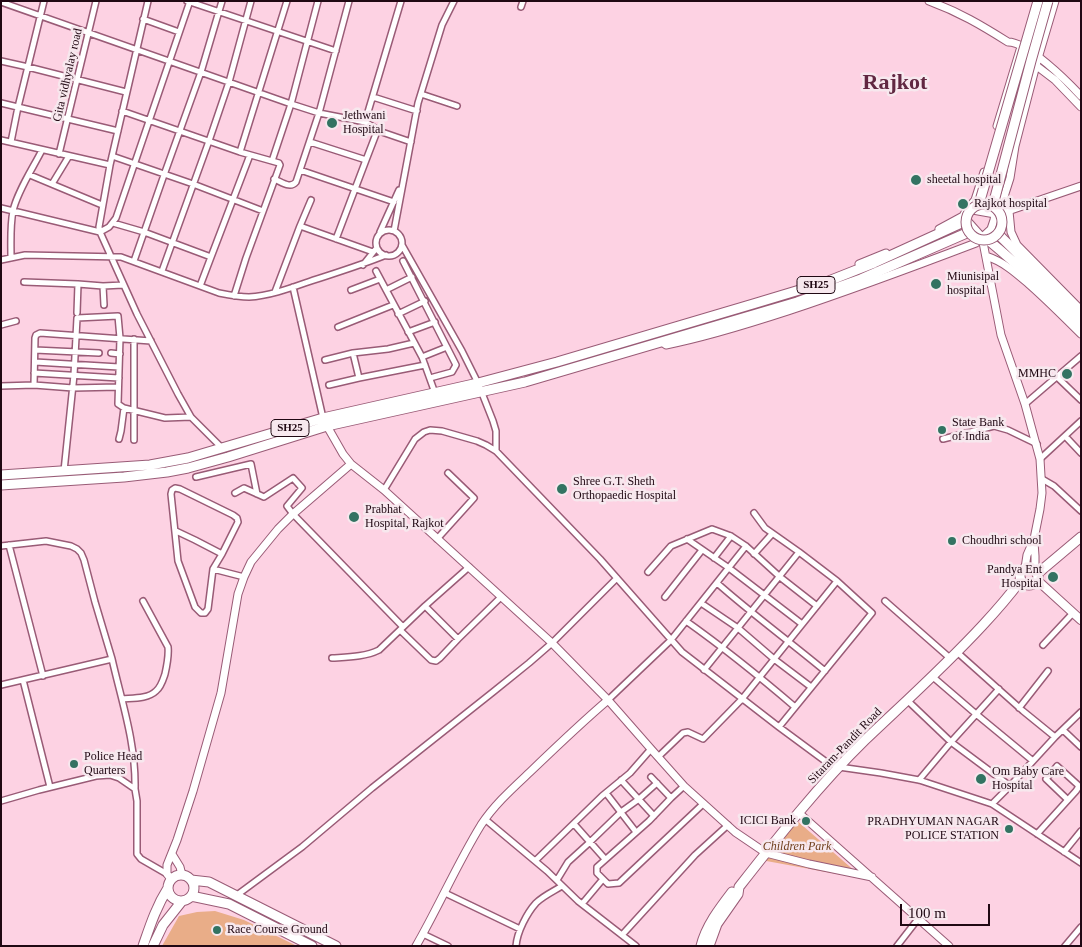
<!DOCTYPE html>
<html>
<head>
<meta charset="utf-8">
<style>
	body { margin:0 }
	#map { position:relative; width:1082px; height:947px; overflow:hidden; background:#fdd2e3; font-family:Georgia,serif }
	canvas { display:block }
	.frame { position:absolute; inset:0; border:2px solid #200813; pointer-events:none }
	.scale { position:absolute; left:900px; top:904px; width:90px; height:22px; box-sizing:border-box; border:2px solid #200813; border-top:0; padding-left:6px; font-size:15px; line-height:18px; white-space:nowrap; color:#200813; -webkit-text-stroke:4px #f7e8ee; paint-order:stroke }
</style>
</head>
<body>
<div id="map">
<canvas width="1082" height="947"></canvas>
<div class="frame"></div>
<div class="scale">100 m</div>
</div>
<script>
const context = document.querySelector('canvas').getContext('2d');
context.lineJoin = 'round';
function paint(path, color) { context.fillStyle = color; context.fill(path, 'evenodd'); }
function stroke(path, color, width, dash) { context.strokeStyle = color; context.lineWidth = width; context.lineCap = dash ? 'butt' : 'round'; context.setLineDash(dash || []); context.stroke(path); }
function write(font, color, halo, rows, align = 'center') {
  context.font = font + ' Georgia,serif'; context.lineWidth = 5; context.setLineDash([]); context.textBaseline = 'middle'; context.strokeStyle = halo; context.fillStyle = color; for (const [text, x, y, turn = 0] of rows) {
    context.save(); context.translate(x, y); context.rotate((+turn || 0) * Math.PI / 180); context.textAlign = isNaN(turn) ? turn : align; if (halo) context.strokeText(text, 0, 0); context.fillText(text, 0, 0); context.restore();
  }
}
paint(new Path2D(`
	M795 819 864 879 761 860Z
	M215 911 244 920 297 946H162L179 916 197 912Z`), '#e9ad88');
const minor = new Path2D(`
	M148 1 110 165 99 227 100 232 137 314 178 394 191 417 223 449
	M187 1 336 51
	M1 2 291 104 319 113 365 122 375 128 376 134 366 160 310 142
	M521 7 523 1
	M143 19 179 32
	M1 61 28 67 126 92
	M421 94 457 106
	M373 97 417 111
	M1 103 118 131
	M122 111 240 152 279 163 280 165 246 258 234 296
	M365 122 401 1
	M376 130 411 142
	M1 140 110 165
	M11 142 18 107 44 1
	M240 152 287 1
	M59 154 96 1
	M112 156 193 184 263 211
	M272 161 291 104 318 1
	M300 170 394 202
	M30 175 102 205
	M274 179C282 182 290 189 296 182L319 113 349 1
	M52 184 69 156
	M1 208 100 232 109 227 116 218 190 1
	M113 223 144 232 211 257 250 155
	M300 226 311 200
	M376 243a13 13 0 1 1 26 0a13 13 0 1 1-26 0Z
	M394 231 418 103 442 25 454 1
	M380 232 399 190
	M336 239 366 160
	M402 245 462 351 478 383 493 421 496 431V451
	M11 258C11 243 10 226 13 211 17 192 33 168 42 150
	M1 260 25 255 121 257 219 293C229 295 239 297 249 297 268 296 288 289 305 283 332 274 359 266 386 255
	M134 261 164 175 201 72 222 1
	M403 261 456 365 452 372 430 378
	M363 265 375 250
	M162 271 209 141 229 82 251 1
	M376 271 422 357 435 393
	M24 282 78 284 103 286 123 285
	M103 286 104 305
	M200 286 211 257
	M293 287 323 418
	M351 290 380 279
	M386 290 412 277
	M275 292 300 226 373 252
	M77 313 78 284
	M398 314 425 301
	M1 325 16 321
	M338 327 393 305
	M408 332 435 322
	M35 350 99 353
	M111 353 120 354
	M353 353 359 378
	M422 357 447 347
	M325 360 353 353 388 349 414 343
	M35 362 119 367
	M34 373 119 378
	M1057 377 1081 400
	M34 385 35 338 36 335 40 333 151 341
	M329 385 359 378 425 365
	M1 386 34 385 73 388 118 387
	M1025 404 1081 356
	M1065 436 1081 453
	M119 439 121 431 124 408
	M943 439 994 426 1008 430 1037 444
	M134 440V339
	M1040 459 1081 421
	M64 471 74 375 77 318 118 316 120 338 118 404 124 408 165 418 191 417
	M196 477 251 464 257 494
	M1042 479 1054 486 1081 511
	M384 490 415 439 424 432 430 430 442 431 477 441 486 445 496 451 600 559 682 652 779 727 825 761 839 767 881 773 919 780 992 804 1081 863
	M235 493 244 488 264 497 293 478 302 488 287 506 293 514 403 627
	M754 513 765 528 799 552
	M176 531 195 540 222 554 213 569 208 609 205 613H201L195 607 178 561 171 494 172 490 175 488 180 489 233 515 237 518 238 522 222 554
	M437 539 474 498 448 473
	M687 539 729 568 802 624
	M9 545 43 676
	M1 546 46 541 71 546 77 549 81 553 84 560 95 602 112 659
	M754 554 772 534
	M714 558 731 536
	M213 569 244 577
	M648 572 671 546 712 529 731 536 746 546 780 577 817 606
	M717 583C752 614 789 641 825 671
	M665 597 702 550
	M885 601 951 659
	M701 603 738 628 774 659 811 687
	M425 606 458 639
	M686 621C724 648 760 677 795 707
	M400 630 431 660 436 661 440 658 458 639 501 597
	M1043 645 1073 613
	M958 653 1023 711 1055 737 1010 786 992 804
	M332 658C348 657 365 657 379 650L425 606 469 567
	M704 670 799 552 837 581
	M933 677 976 714 1033 761
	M23 680 50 787
	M1 685 112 659C122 703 136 743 135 789
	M122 699C132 698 148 699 156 691 161 687 163 680 165 674 167 665 169 656 168 647L143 601
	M608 700 671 640 746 546
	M908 701 951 742 1010 786
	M1019 708 1048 671
	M1063 730 1081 747
	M1055 737 1081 712
	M658 757 683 733 688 732 703 739 742 699 837 581 872 613 779 727
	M651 777 671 798
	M621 780 654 816
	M919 780 951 742 999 689
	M684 786 671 798 649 821 597 867V873L608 884 619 883 703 804
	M606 793 636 832
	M1 801 39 790 96 776 110 775 119 778 135 789 137 801V854L141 859 167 874
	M486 820 547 871 578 901 636 946
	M574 824 605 859
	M1037 834 1076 791 1078 788V785L1057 766 1046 779 1068 800
	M1064 852 1081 831
	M535 861 602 796 630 773 651 749
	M557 880 568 862 590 842 621 812 639 799 657 783
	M445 893 520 929
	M237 895 302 847 372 788 493 692 529 663 552 643 617 578
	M582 904 603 879
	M423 934 448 946
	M622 935 695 855 728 825
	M516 946C517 932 527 913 536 903 543 896 554 891 562 886
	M897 946 918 919
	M1065 946 1081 927`);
const tertiary = new Path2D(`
	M929 1C959 12 981 25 1008 42 1028 42 1067 81 1081 96
	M1034 64 1055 80 1081 107
	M997 126 1020 50
	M967 209 995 214 1005 212 1081 186
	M1009 211 1011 232 1017 245 1081 310
	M965 218 982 237 1001 335 1025 404 1040 459 1042 493 1040 509 1034 539 1027 555 1025 568
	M939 229 963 216 967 209 975 200 984 172
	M986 256C1004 262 1016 273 1030 285 1048 301 1064 317 1081 334
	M859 264 886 253
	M662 342 666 345C707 337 748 324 788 311 851 290 913 267 976 243L991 229 994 220 995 214 1001 206 1010 178 1015 146 1036 65 1055 1
	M327 426 343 454 351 464 384 490 552 643 608 700 651 749 684 786 735 832 766 853 809 864 872 877
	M1034 542 1035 556V569
	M799 813 949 946
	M172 854 180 867 182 875
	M171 879 167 874V865L177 840 193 791 221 693 238 594 244 577 251 562 278 529 293 514 351 464
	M416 946C439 906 457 864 481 825 494 805 513 788 530 772 556 747 581 723 608 700`);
const secondary = new Path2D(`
	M1037 580 1081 620`);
const primary = new Path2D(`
	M998 234 1081 316
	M988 240C1021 267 1051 297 1081 327
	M1 475 150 465 188 458 323 418 478 383 557 362 753 304 826 282 874 263 966 221
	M1 485 124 477 167 472 188 468 228 457 327 426 525 382 797 302 861 279 969 232
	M1020 576a9 9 0 1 1 18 0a9 9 0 1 1-18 0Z
	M1037 574 1081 537
	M168 888a13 13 0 1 1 26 0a13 13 0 1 1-26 0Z
	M191 880 209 882 336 946
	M191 896 229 904 312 946
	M143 946C150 926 156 907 168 888
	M153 946 163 925 182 901
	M701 946C706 926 719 909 732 892
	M709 946 717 924 738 894 739 887C779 836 819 785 865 740 905 702 945 666 982 626 996 611 1009 596 1021 580`);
stroke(minor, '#995b76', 8);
stroke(tertiary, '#995b76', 9);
stroke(secondary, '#995b76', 10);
stroke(primary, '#995b76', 11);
stroke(minor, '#fff', 5);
stroke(tertiary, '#fff', 7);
stroke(secondary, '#fff', 8);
stroke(primary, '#fff', 9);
const primaryBridge = new Path2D(`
	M966 222a18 18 0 1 1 36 0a18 18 0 1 1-36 0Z
	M979 204 1038 1
	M993 205 1031 61 1048 1`);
stroke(primaryBridge, '#995b76', 11, []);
stroke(primaryBridge, '#fff', 9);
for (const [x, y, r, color] of [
	[332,123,6,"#337362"],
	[916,180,6,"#337362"],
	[963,204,6,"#337362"],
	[936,284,6,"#337362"],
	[1067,374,6,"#337362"],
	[942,430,5,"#337362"],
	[562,489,6,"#337362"],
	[354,517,6,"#337362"],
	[952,541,5,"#337362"],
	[1053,577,6,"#337362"],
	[74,764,5,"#337362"],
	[981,779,6,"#337362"],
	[806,821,5,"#337362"],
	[1009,829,5,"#337362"],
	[217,930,5,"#337362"]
]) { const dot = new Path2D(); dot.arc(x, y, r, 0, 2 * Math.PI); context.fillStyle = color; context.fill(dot); stroke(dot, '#f7e8ee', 2); }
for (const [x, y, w] of [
	[816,285,38],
	[290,428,38]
]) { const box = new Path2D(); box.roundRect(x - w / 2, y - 8.5, w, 17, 4); context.fillStyle = '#f7e8ee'; context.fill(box); stroke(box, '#200813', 1); }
write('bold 11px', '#200813', null, [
	["SH25",816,285],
	["SH25",290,428]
]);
write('12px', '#200813', '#f7e8ee', [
	["Gita vidhyalay road",68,75,-77],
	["Sitaram-Pandit Road",845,746,-46]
]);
write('12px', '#200813', '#f7e8ee', [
	["Jethwani",343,116],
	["Hospital",343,130],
	["sheetal hospital",927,180],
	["Rajkot hospital",974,204],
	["Miunisipal",947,277],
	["hospital",947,291],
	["MMHC",1056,374,"right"],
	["State Bank",952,423],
	["of India",952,437],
	["Shree G.T. Sheth",573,482],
	["Orthopaedic Hospital",573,496],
	["Prabhat",365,510],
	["Hospital, Rajkot",365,524],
	["Choudhri school",962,541],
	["Pandya Ent",1042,570,"right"],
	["Hospital",1042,584,"right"],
	["Police Head",84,757],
	["Quarters",84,771],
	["Om Baby Care",992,772],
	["Hospital",992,786],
	["ICICI Bank",796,821,"right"],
	["PRADHYUMAN NAGAR",999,822,"right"],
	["POLICE STATION",999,836,"right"],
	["Race Course Ground",227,930]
], 'left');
write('italic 12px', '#71401e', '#f7e8ee', [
	["Children Park",797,847]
]);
write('bold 22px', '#612842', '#f7e8ee', [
	["Rajkot",895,83]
]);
</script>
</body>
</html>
